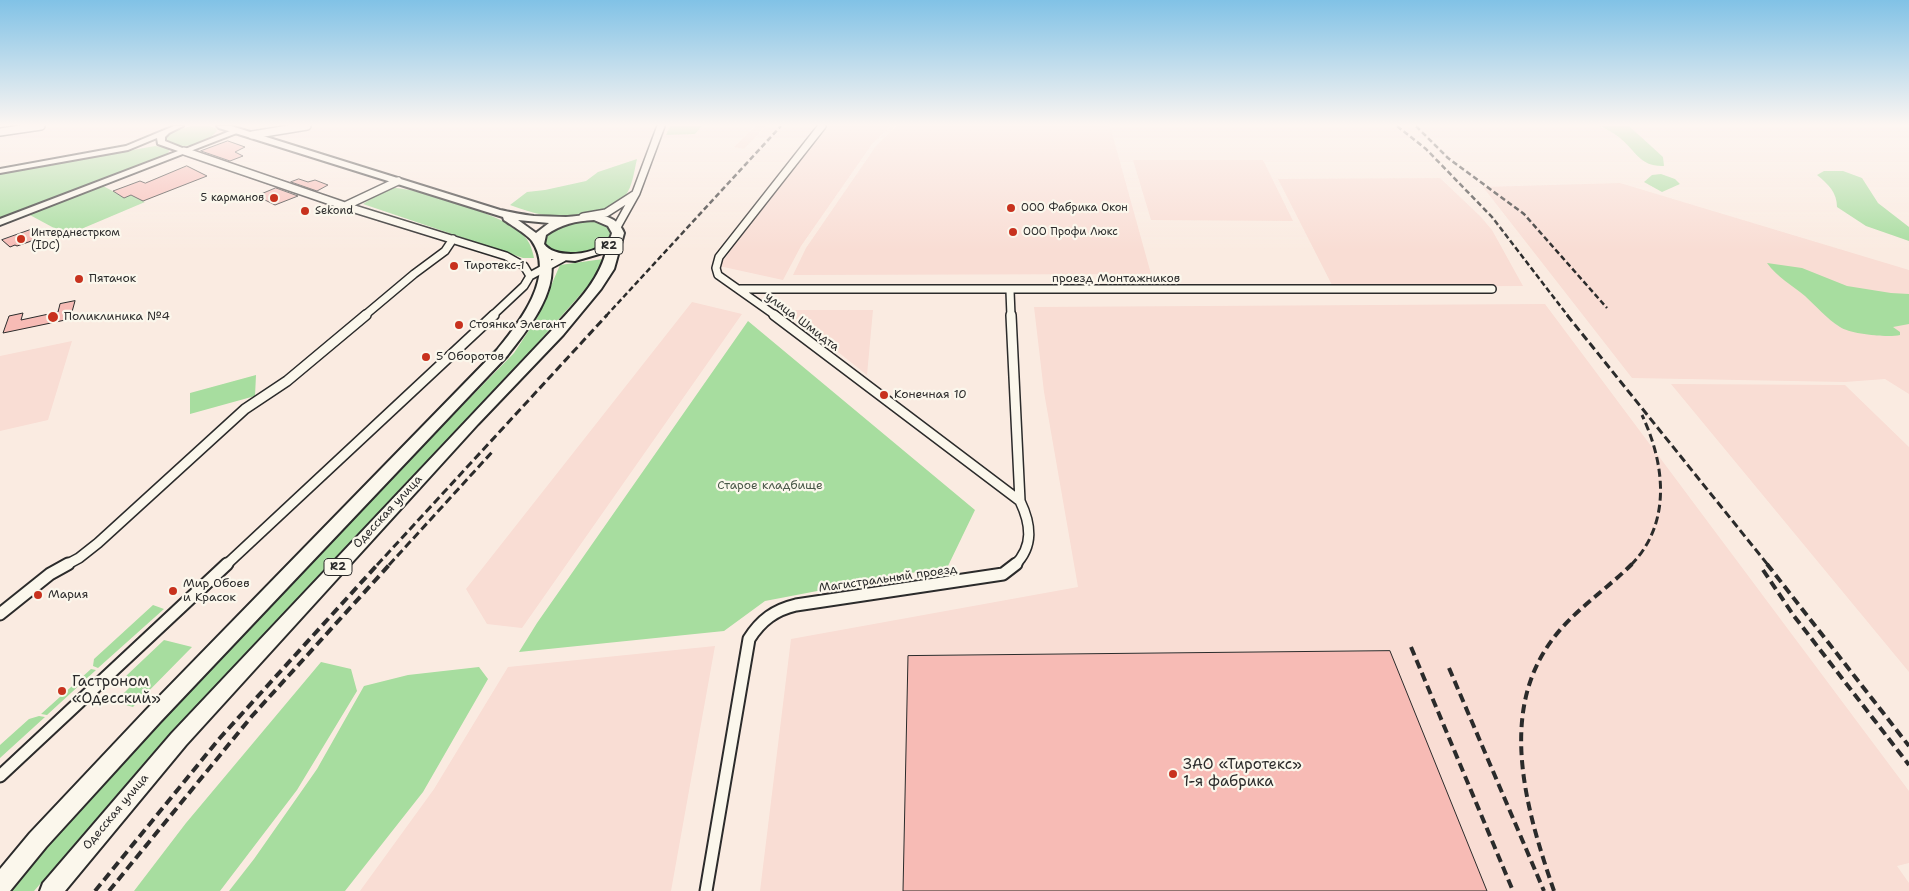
<!DOCTYPE html>
<html>
<head>
<meta charset="utf-8">
<style>
	body { margin:0 }
	canvas { display:block; background:#faebe1 }
</style>
</head>
<body>
<canvas width="1909" height="891"></canvas>
<script>
const context = document.querySelector('canvas').getContext('2d');
context.lineJoin = 'round';
function paint(path, color) { context.fillStyle = color; context.fill(path, 'evenodd'); }
function stroke(path, color, width, dash) { context.strokeStyle = color; context.lineWidth = width; context.lineCap = dash ? 'butt' : 'round'; context.setLineDash(dash || []); context.stroke(path); }
function write(font, color, halo, rows, align = 'center') {
  context.font = font + ' "Shantell Sans",sans-serif'; context.lineWidth = 4.5; context.setLineDash([]); context.textBaseline = 'middle'; context.strokeStyle = halo; context.fillStyle = color; for (const [text, x, y, turn = 0] of rows) {
    context.save(); context.translate(x, y); context.rotate((+turn || 0) * Math.PI / 180); context.textAlign = isNaN(turn) ? turn : align; if (halo) context.strokeText(text, 0, 0); context.fillText(text, 0, 0); context.restore();
  }
}
paint(new Path2D(`
	M755 126H766L744 149 734 147Z
	M824 126H891L872 144 801 246 783 280 719 266Z
	M896 126H1110L1151 274 793 275 806 248 876 146Z
	M1133 160H1263L1293 221 1151 220Z
	M1440 178 1480 216 1492 230 1523 286 1333 287 1278 179Z
	M1620 183 1909 270V394L1885 379 1845 382 1632 378 1483 187Z
	M692 302 742 314 522 628 487 624 466 589Z
	M1545 304 1909 791V863L1897 866 1909 883V891H760L791 639 1078 587 1044 392 1034 307Z
	M785 310H873L867 375Z
	M72 341 48 420 0 431V356Z
	M1671 384 1845 385 1909 447V672Z
	M715 646 671 891H360L434 789 508 667Z`), '#f9ddd4');
paint(new Path2D(`
	M190 126H210L216 128 217 131C206 144 182 152 167 140V137L172 132Z
	M670 126H702L695 134 666 135Z
	M1600 126H1629L1663 157 1664 166C1640 167 1636 151 1620 138 1614 133 1606 129 1600 126Z
	M155 146 170 149 168 153 159 160 0 221V174Z
	M637 159C634 171 633 186 625 196 611 213 565 218 544 215 533 213 521 209 510 205L527 192 545 190 586 181 598 172Z
	M1824 171H1843L1862 178 1878 203 1909 227V241L1866 226 1837 207C1837 192 1828 184 1817 175Z
	M1661 174 1675 179 1680 184 1662 192 1644 182 1652 175Z
	M103 186 124 197 131 195 145 202 67 235 28 214Z
	M393 188C418 188 501 215 519 231 528 238 532 247 534 258H523L363 204 374 197Z
	M592 220C643 229 585 261 559 254 554 252 549 249 545 247L543 241C550 222 574 221 592 220Z
	M603 259 605 261 603 269 460 431 342 553 182 722 34 891H3L246 627 514 353 537 318 560 265Z
	M1767 263 1802 268 1847 286 1891 293 1909 294V324L1893 327 1900 332V335C1888 338 1850 334 1840 327 1827 319 1816 306 1805 296 1792 285 1777 277 1767 263Z
	M748 321 975 510 948 566 765 601 724 631 519 652 537 623Z
	M256 375 255 396 190 414V393Z
	M153 605 164 609 98 668 93 666 94 659Z
	M164 640 192 647 133 707 115 702 137 680 126 676Z
	M321 662 351 669 357 691 297 790 220 891H134L186 823Z
	M479 667 488 679 423 792 345 891H229L254 859 317 769 364 686 408 675Z
	M91 669 96 670 47 715 41 714Z
	M39 716 45 717 0 758V745L29 719Z`), '#a7dd9f');
const building = new Path2D(`
	M228 141 245 147 235 152 243 156 230 161 201 151Z
	M187 166 207 176 143 201 131 195 124 198 113 191 140 181 145 183Z
	M299 179 308 182 315 180 328 185 317 191 291 182Z
	M276 188 298 196 275 205 257 196Z
	M30 230 40 238 17 246 15 245 10 247 2 240Z
	M75 301 70 319 3 333 9 316 23 313 21 320 58 312 60 304Z
	M1390 651 1487 891H903L908 656Z`);
paint(building, '#f7bbb5');
stroke(building, '#2b2b2b', 1);
const minorFar2 = new Path2D(`
	M0 132 41 126
	M252 135 307 126
	M184 151 345 206 506 256 524 266 530 276
	M345 206 398 181
	M583 217 606 213 634 195
	M617 227 636 193 661 126
	M740 289H1492
	M1010 291 1011 316
	M364 316 414 274 445 251 453 239
	M492 316 524 286 530 276 563 258
	M776 316 718 275 716 268 719 257 822 126`);
const minorFar1 = new Path2D(`
	M774 315 1020 501
	M1011 315 1020 501C1031 524 1034 546 1015 565
	M66 565 79 558 98 543 245 409 287 381 366 315
	M226 565 494 315`);
const minor = new Path2D(`
	M0 614 50 574 68 564
	M0 776 227 564
	M706 891 749 639C761 620 775 610 796 605L1003 574 1016 564`);
const tertiary = new Path2D(`
	M174 126H183L169 133 165 137V141L185 149 235 129 242 131 0 225V219L178 151 158 144 157 138 128 150 0 173V169L126 146Z`);
const primary = new Path2D(`
	M217 126H231L500 210C511 212 523 215 534 216 545 216 555 217 566 217 585 216 614 208 624 233L614 269 601 289 563 335 478 424 186 745 65 891H40L43 883 172 733 553 329C574 305 598 283 606 252L575 261 551 259C557 294 528 329 507 356L160 722 46 847 10 891H0V869L30 833 146 710 497 350C520 322 556 276 532 241 528 235 511 225 504 220L503 217 219 128ZM518 220 549 223 536 233ZM594 220 608 226 612 233C608 254 557 262 544 244L546 235C561 224 576 221 594 220Z`);
stroke(minorFar2, '#2b2b2b', 10);
stroke(minorFar1, '#2b2b2b', 12);
stroke(minor, '#2b2b2b', 15);
stroke(tertiary, '#2b2b2b', 4);
stroke(primary, '#2b2b2b', 4);
stroke(minorFar2, '#fbf7ec', 7);
stroke(minorFar1, '#fbf7ec', 9);
stroke(minor, '#fbf7ec', 11);
paint(tertiary, '#fbf7ec');
paint(primary, '#fbf7ec');
stroke(new Path2D(`
	M1397 126 1426 149 1492 217 1568 316
	M1416 126 1448 158 1524 214 1607 308
	M606 316 781 126`), '#2b2b2b', 2.5, [5.5, 3]);
stroke(new Path2D(`
	M1567 315 1768 565
	M377 565 607 315
	M389 565 493 451
	M1631 565C1672 523 1665 464 1642 415`), '#2b2b2b', 3, [8, 4]);
stroke(new Path2D(`
	M1767 564 1909 746
	M1763 570 1794 616 1909 765
	M1411 647 1513 891
	M1449 668 1544 891
	M95 891 219 739 378 564
	M109 891 252 716 390 564
	M1554 891C1527 812 1497 714 1552 640 1574 610 1606 590 1632 564`), '#2b2b2b', 4, [9, 5]);
const sky = context.createLinearGradient(0, 0, 0, 250);
sky.addColorStop(0, '#81c2e6');
sky.addColorStop(0.5, '#fdf6f2');
sky.addColorStop(1, '#fdf6f200');
context.fillStyle = sky;
context.fillRect(0, 0, 1909, 250);
for (const [x, y, r, color] of [
	[274,198,5,"#c8321e"],
	[1011,208,5,"#c8321e"],
	[305,211,5,"#c8321e"],
	[1013,232,5,"#c8321e"],
	[21,239,5,"#c8321e"],
	[454,266,5,"#c8321e"],
	[79,279,5,"#c8321e"],
	[53,317,6,"#c8321e"],
	[459,325,5,"#c8321e"],
	[426,357,5,"#c8321e"],
	[884,395,5,"#c8321e"],
	[173,591,5,"#c8321e"],
	[38,595,5,"#c8321e"],
	[62,691,5,"#c8321e"],
	[1173,774,5,"#c8321e"]
]) { const dot = new Path2D(); dot.arc(x, y, r, 0, 2 * Math.PI); context.fillStyle = color; context.fill(dot); stroke(dot, '#fbf7ec', 2); }
write('11px', '#2b2b2b', '#fbf7ec', [
	["5 карманов",264,198,"right"],
	["ООО Фабрика Окон",1021,208],
	["Sekond",315,211],
	["ООО Профи Люкс",1023,232],
	["Интерднестрком",31,233],
	["(IDC)",31,246]
], 'left');
for (const [x, y, w] of [
	[609,246,28],
	[338,567,28]
]) { const box = new Path2D(); box.roundRect(x - w / 2, y - 8.5, w, 17, 4); context.fillStyle = '#fbf7ec'; context.fill(box); stroke(box, '#2b2b2b', 1); }
write('bold 11px', '#2b2b2b', null, [
	["R2",609,246],
	["R2",338,567]
]);
write('12px', '#2b2b2b', '#fbf7ec', [
	["Тиротекс-1",464,266],
	["Пятачок",89,279],
	["Поликлиника №4",64,317],
	["Стоянка Элегант",469,325],
	["5 Оборотов",436,357],
	["Конечная 10",894,395],
	["Мир Обоев",183,584],
	["и Красок",183,598],
	["Мария",48,595]
], 'left');
write('12px', '#2b2b2b', '#fbf7ec', [
	["проезд Монтажников",1116,279],
	["улица Шмидта",802,322,37],
	["Одесская улица",388,512,-47],
	["Магистральный проезд",888,579,-8],
	["Одесская улица",116,812,-50]
]);
write('12px', '#4a5848', '#fbf7ec', [
	["Старое кладбище",770,486]
]);
write('15px', '#2b2b2b', '#fbf7ec', [
	["Гастроном",72,682],
	["«Одесский»",72,699],
	["ЗАО «Тиротекс»",1183,765],
	["1-я фабрика",1183,782]
], 'left');
</script>
</body>
</html>
